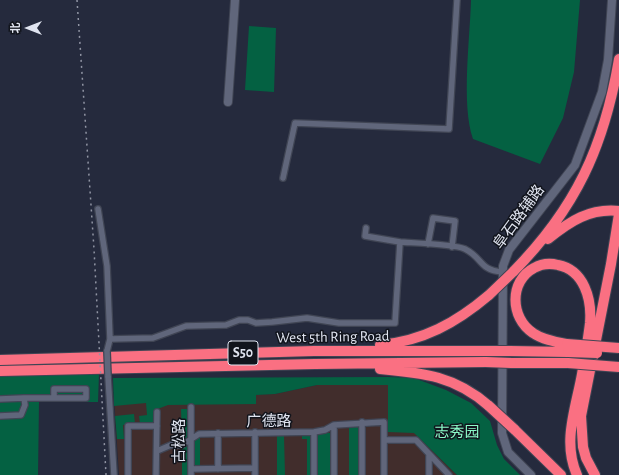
<!DOCTYPE html>
<html>
<head>
<meta charset="utf-8">
<style>
	body { margin:0 }
	#map { position:relative; width:619px; height:475px; overflow:hidden; background:#252a3d; font-family:"Alegreya Sans","Noto Sans SC",sans-serif }
	canvas { display:block }
	.north { position:absolute; left:8px; top:8px; width:40px; height:40px; -webkit-text-stroke:3px #11141c; paint-order:stroke; rotate:270deg; font-size:11px; font-weight:700; line-height:16px; text-align:center; color:#e0e4f0 }
	.north::after { content:''; display:block; margin:auto; width:14px; height:18px; background:#e0e4f0; clip-path:polygon(50% 0,100% 100%,50% 72%,0 100%) }
</style>
</head>
<body>
<div id="map">
<canvas width="619" height="475"></canvas>
<div class="north">北</div>
</div>
<script>
const context = document.querySelector('canvas').getContext('2d');
context.lineJoin = 'round';
function paint(path, color) { context.fillStyle = color; context.fill(path, 'evenodd'); }
function stroke(path, color, width, dash) { context.strokeStyle = color; context.lineWidth = width; context.lineCap = dash ? 'butt' : 'round'; context.setLineDash(dash || []); context.stroke(path); }
function write(font, color, halo, rows, align = 'center') {
  context.font = font + ' "Alegreya Sans","Noto Sans SC",sans-serif'; context.lineWidth = 3; context.setLineDash([]); context.textBaseline = 'middle'; context.strokeStyle = halo; context.fillStyle = color; for (const [text, x, y, turn = 0] of rows) {
    context.save(); context.translate(x, y); context.rotate((+turn || 0) * Math.PI / 180); context.textAlign = isNaN(turn) ? turn : align; if (halo) context.strokeText(text, 0, 0); context.fillText(text, 0, 0); context.restore();
  }
}
paint(new Path2D(`
	M317 385H388V398L414 432 457 475H119L114 398 275 394Z`), '#412d2c');
paint(new Path2D(`
	M471 0H580L574 72 563 118 540 164 473 139C461 104 470 39 471 0Z
	M249 26 276 28 274 92 245 90Z
	M0 374H99L98 402H39L38 475H0Z
	M388 377 414 378 446 390 471 403 490 421 497 445 504 459 520 475H457L414 433 388 432V385H317L275 394 256 395V404L168 405 155 410V424H140L139 416 147 415 146 403 114 406 113 378Z
	M181 409H189V436L182 441Z
	M134 414 135 424 123 425 124 439H117L115 416Z
	M359 425 358 475H349V427Z
	M318 433H331V475H318Z
	M302 434H311L312 475H307V439H302Z
	M277 436H284L285 475H277Z
	M200 437V466H193V441Z
	M189 443 190 475H182V448Z`), '#046142');
const street = new Path2D(`
	M283 178 295 123 449 129 457 0
	M98 209 107 266 110 339
	M366 228 365 236 400 242
	M428 244 433 218 455 221 452 247
	M107 351 110 339 153 338 186 326 226 325 239 320H248L256 323 272 322 307 318 339 323H395L400 242C414 243 454 244 465 249 483 258 479 270 502 272
	M108 376 114 475
	M24 398H86V389H54V398
	M0 399 24 398 25 405 21 415 0 416
	M191 407V475
	M334 425V475
	M314 432V475
	M218 433V469
	M384 440H416L449 475
	M157 451 171 445H182L199 434 314 432 325 430 334 425 384 422V475
	M191 469 255 468
	M128 475V426H157
	M156 475 157 412
	M255 475V432
	M362 475V422
	M429 475V456`);
const secondary = new Path2D(`
	M228 102 235 0
	M531 475 508 452 502 433 503 266 509 250 575 165 602 92 608 60 612 0`);
const highway = new Path2D(`
	M548 239C570 221 590 208 619 211
	M513 272C576 208 604 147 619 59
	M567 344C556 342 543 340 533 333 510 318 509 281 534 268 541 264 550 263 558 265 584 270 592 299 590 323 588 340 585 357 582 374 576 408 562 442 577 475
	M380 345C423 341 456 323 489 295
	M510 351 568 352
	M0 360 314 351H486
	M511 363H568
	M380 369C424 373 455 376 489 406
	M0 371 315 364 486 362
	M514 429 561 475
	M595 475 586 458 583 447 581 416 611 264 619 214`);
stroke(street, '#404554', 8);
stroke(secondary, '#404554', 10);
stroke(highway, '#404554', 12);
stroke(street, '#60667b', 5.5);
stroke(secondary, '#60667b', 8);
stroke(highway, '#fa7082', 10);
stroke(new Path2D(`
	M77 0 94 249 106 475`), '#9195a4', 1.5, [2, 4]);
const streetBridge = new Path2D(`
	M107 351 108 376`);
const highwayBridge = new Path2D(`
	M489 295 513 272
	M567 344 619 348
	M486 351H510
	M568 352 597 353
	M486 362 511 363
	M568 363 619 367
	M489 406 514 429`);
stroke(streetBridge, '#404554', 8, []);
stroke(highwayBridge, '#404554', 12, []);
stroke(streetBridge, '#60667b', 5.5);
stroke(highwayBridge, '#fa7082', 10);
for (const [x, y, w] of [
	[243,353,30]
]) { const box = new Path2D(); box.roundRect(x - w / 2, y - 12, w, 24, 3); context.fillStyle = '#11141c'; context.fill(box); stroke(box, '#e0e4f0', 1); }
write('bold 14px', '#e0e4f0', null, [
	["S50",243,353]
]);
write('15px', '#e0e4f0', '#11141c', [
	["阜石路辅路",519,217,-54],
	["West 5th Ring Road",333,337,-1],
	["广德路",269,421],
	["古松路",179,441,-90]
]);
write('15px', '#8bfac8', '#11141c', [
	["志秀园",457,432]
]);
</script>
</body>
</html>
